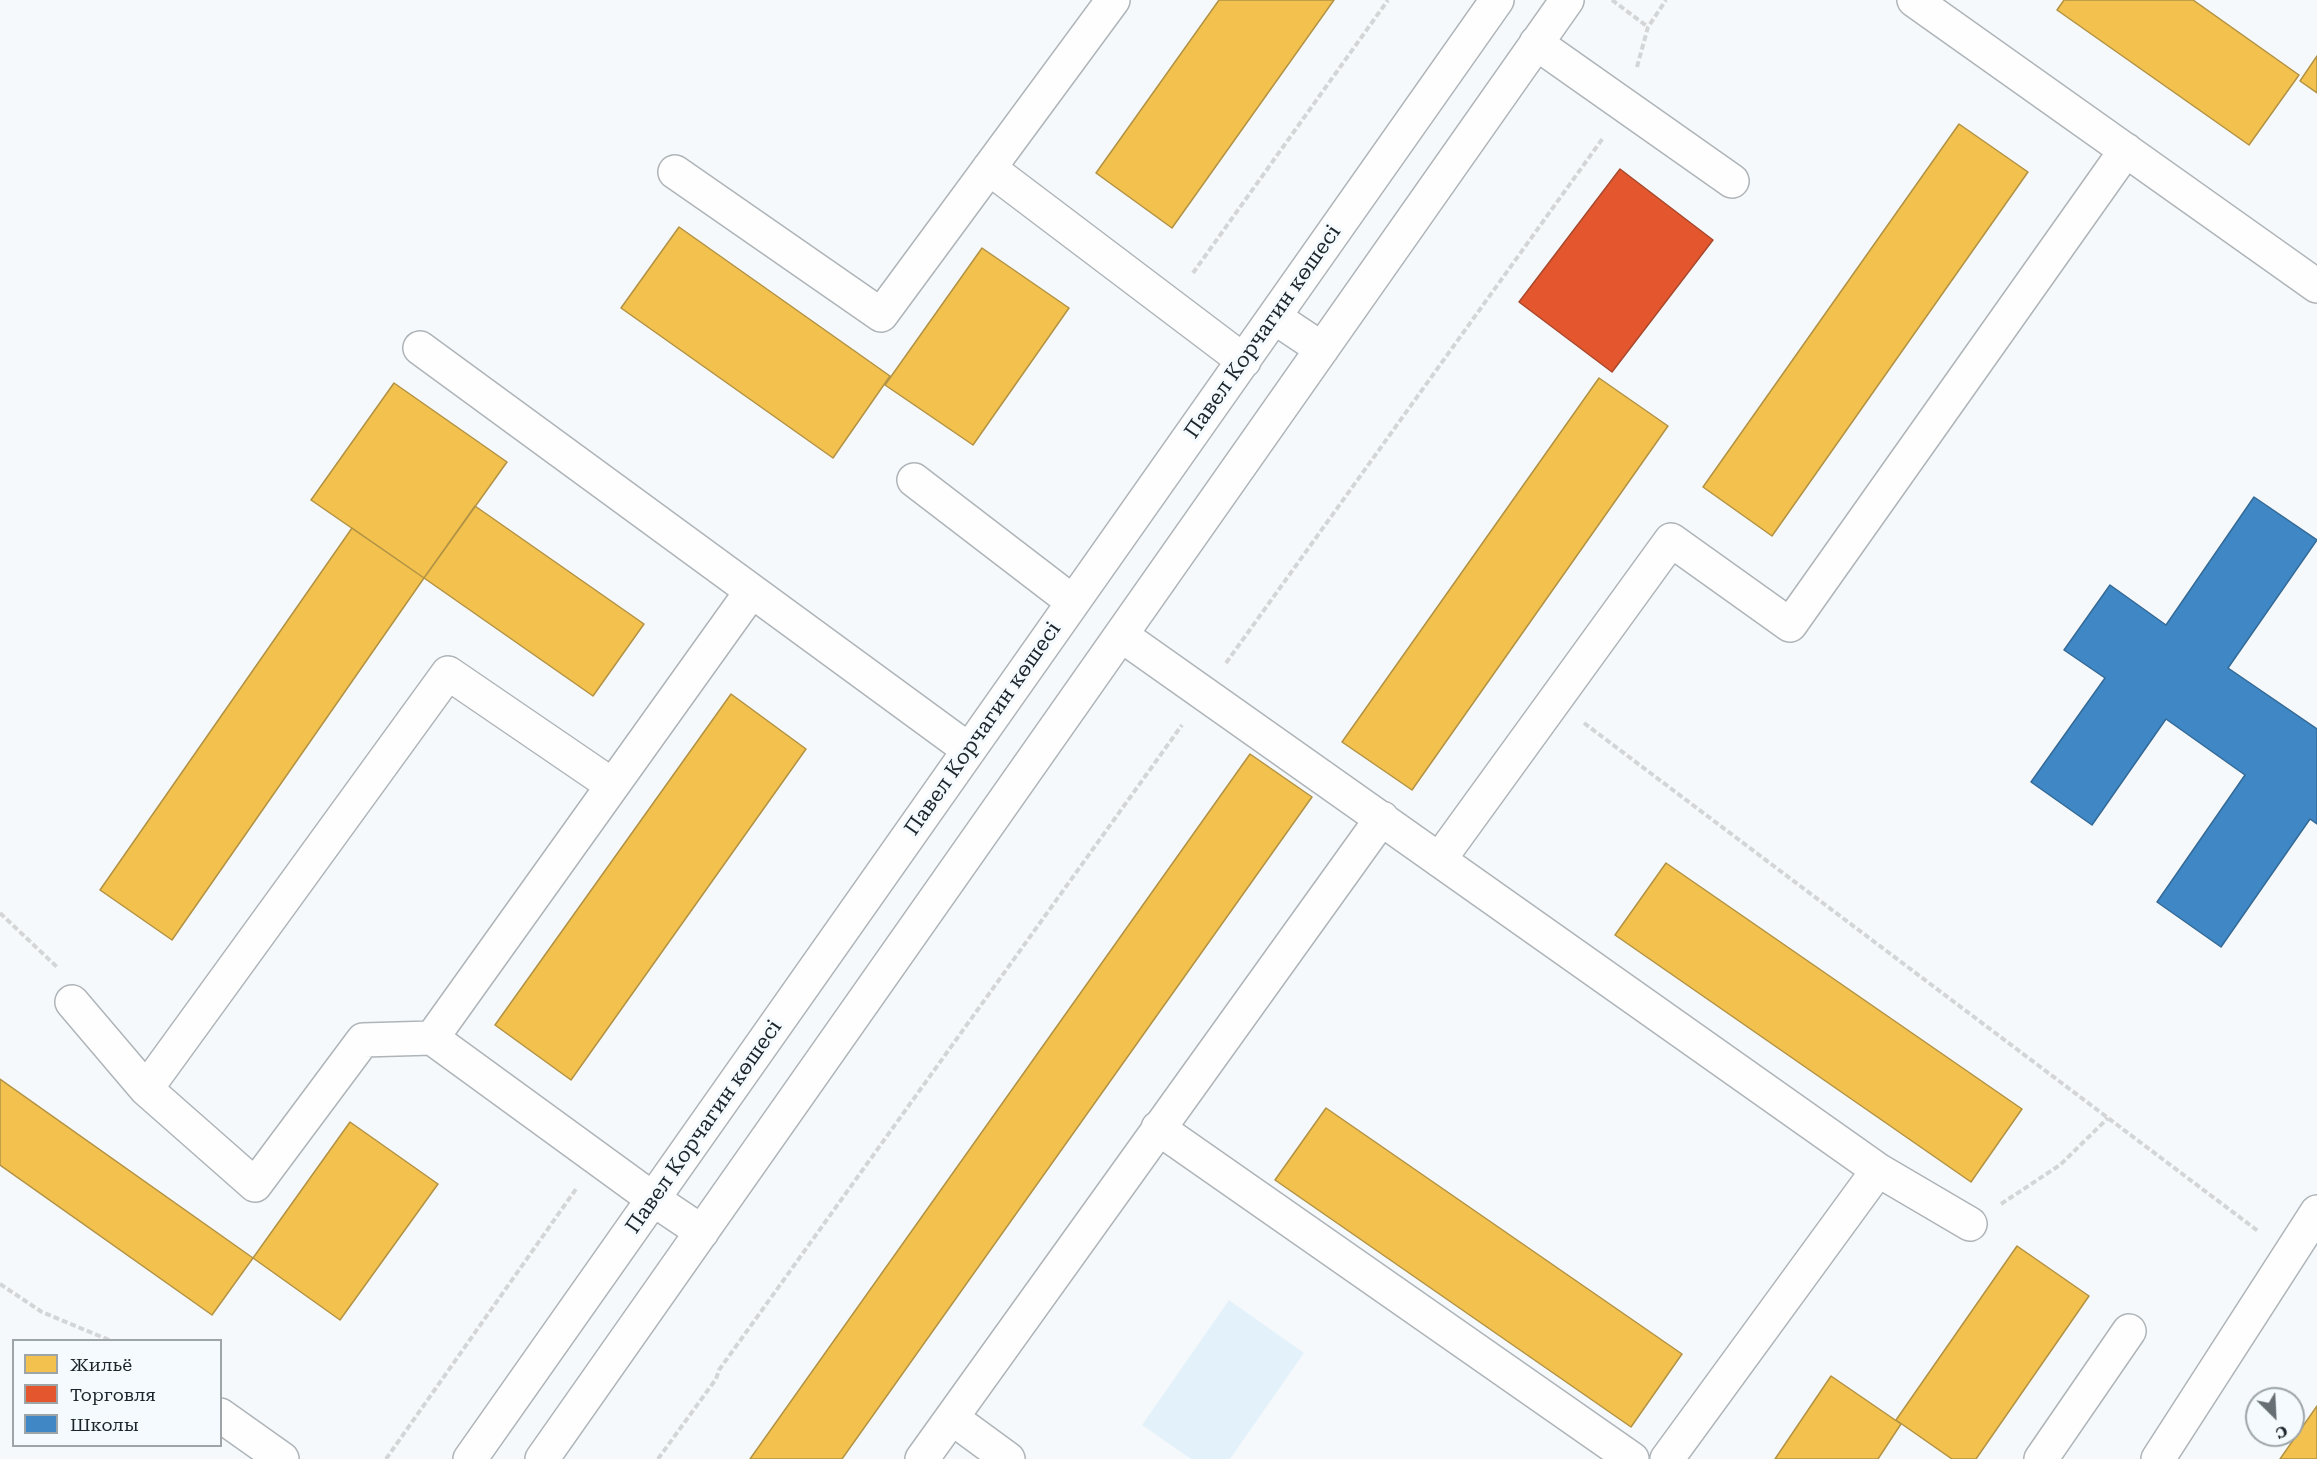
<!DOCTYPE html>
<html>
<head>
<meta charset="utf-8">
<style>
	body { margin:0 }
	#map { position:relative; width:2317px; height:1459px; overflow:hidden; background:#f6f9fb; font-family:"Roboto Serif",serif }
	canvas { display:block }
	.legend { position:absolute; left:12px; top:1339px; width:210px; height:108px; box-sizing:border-box; background:#f4fafd; border:2px solid #9da5a9; margin:0; padding:8px 10px; list-style:none; font-size:18px; color:#1b252b }
	.legend li { display:flex; align-items:center; gap:12px; height:30px }
	.legend b { width:30px; border:2px solid #9da5a9 }
	.north { position:absolute; left:2245px; top:1387px; width:60px; height:60px; box-sizing:border-box; background:#f4fafd; border:2px solid #9da5a9; border-radius:50%; rotate:156deg; font-size:16px; font-weight:700; line-height:24px; text-align:center; color:#1b252b }
	.north::after { content:''; display:block; margin:auto; width:21px; height:27px; background:#686f74; clip-path:polygon(50% 0,100% 100%,50% 72%,0 100%) }
</style>
</head>
<body>
<div id="map">
<canvas width="2317" height="1459"></canvas>
<ul class="legend">
<li><b style="height:16px;background:#f2c14e"></b>Жильё</li>
<li><b style="height:16px;background:#e4572e"></b>Торговля</li>
<li><b style="height:16px;background:#3f88c5"></b>Школы</li>
</ul>
<div class="north">С</div>
</div>
<script>
const context = document.querySelector('canvas').getContext('2d');
context.lineJoin = 'round';
function paint(path, color) { context.fillStyle = color; context.fill(path, 'evenodd'); }
function stroke(path, color, width, dash) { context.strokeStyle = color; context.lineWidth = width; context.lineCap = dash ? 'butt' : 'round'; context.setLineDash(dash || []); context.stroke(path); }
function write(font, color, halo, rows, align = 'center') {
  context.font = font + ' "Roboto Serif",serif'; context.lineWidth = 6; context.setLineDash([]); context.textBaseline = 'middle'; context.strokeStyle = halo; context.fillStyle = color; for (const [text, x, y, turn = 0] of rows) {
    context.save(); context.translate(x, y); context.rotate((+turn || 0) * Math.PI / 180); context.textAlign = isNaN(turn) ? turn : align; if (halo) context.strokeText(text, 0, 0); context.fillText(text, 0, 0); context.restore();
  }
}
paint(new Path2D(`
	M1229 1300 1304 1353 1230 1459H1191L1142 1425Z`), '#e3f2fa');
const homes = new Path2D(`
	M1219 0H1334L1172 228 1096 173Z
	M2064 0H2193L2299 75 2249 145 2057 10Z
	M2317 56V93L2300 81Z
	M1959 124 2028 172 1772 536 1703 487Z
	M679 227 890 376 833 458 621 308Z
	M982 248 1069 308 973 445 885 385Z
	M1599 378 1668 426 1412 790 1342 742Z
	M394 383 507 462 424 578 311 500Z
	M475 506 644 624 593 696 424 578Z
	M352 528 424 578 172 940 100 890Z
	M731 694 806 749 571 1080 495 1025Z
	M1250 754 1312 797 842 1459H750Z
	M1666 863 2022 1109 1971 1182 1615 935Z
	M0 1079 253 1258 212 1315 0 1165Z
	M1326 1108 1682 1354 1631 1427 1275 1180Z
	M350 1122 438 1184 340 1320 253 1258Z
	M2017 1246 2089 1296 1976 1459H1952L1896 1420Z
	M1831 1376 1901 1424 1878 1459H1775Z
	M2317 1406V1459H2280Z`);
paint(homes, '#f2c14e');
stroke(homes, '#b29244', 1.5);
const shops = new Path2D(`
	M1620 169 1713 240 1612 372 1519 302Z`);
paint(shops, '#e4572e');
stroke(shops, '#a8482d', 1.5);
const schools = new Path2D(`
	M2254 497 2317 540 2228 668 2317 729V824L2310 819 2221 947 2157 902 2245 775 2166 719 2092 825 2031 782 2105 678 2064 650 2110 585 2166 625Z`);
paint(schools, '#3f88c5');
stroke(schools, '#346a97', 1.5);
const minor = new Path2D(`
	M1914 0 2317 286
	M1536 43 1732 181
	M989 168 1244 361
	M675 172 881 315 1113 0
	M1274 317 1322 349
	M420 348 969 750
	M914 480 1073 602
	M1121 635 1878 1170 1970 1224
	M1439 860 1671 540 1790 625 2126 150
	M72 1002 146 1089 255 1185 363 1040 432 1038 751 592
	M432 1038 653 1199 702 1232
	M146 1089 448 673 612 785
	M1158 1128 1632 1459
	M220 1415 282 1459
	M952 1418 1008 1459
	M470 1459 1497 0
	M542 1459 1567 0
	M922 1459 1382 818
	M1667 1459 1878 1170
	M2041 1459 2129 1331
	M2158 1459 2317 1212`);
stroke(minor, '#aeb4b8', 36);
stroke(new Path2D(`
	M1612 0 1648 27
	M1637 67 1648 27 1666 0
	M1193 273 1388 0
	M1226 663 1603 138
	M1584 723 2258 1231
	M0 913 58 968
	M2001 1204 2060 1165 2108 1118
	M0 1284 42 1312 109 1340
	M386 1459 576 1189
	M658 1459 716 1379 719 1370 1182 725`), '#d4d5d6', 4, [6, 3]);
stroke(minor, '#fefefe', 33);
write('21px', '#1b252b', '#f4fafd', [
	["Павел Корчагин көшесі",1263,332,-55],
	["Павел Корчагин көшесі",983,729,-55],
	["Павел Корчагин көшесі",704,1127,-55]
]);
</script>
</body>
</html>
